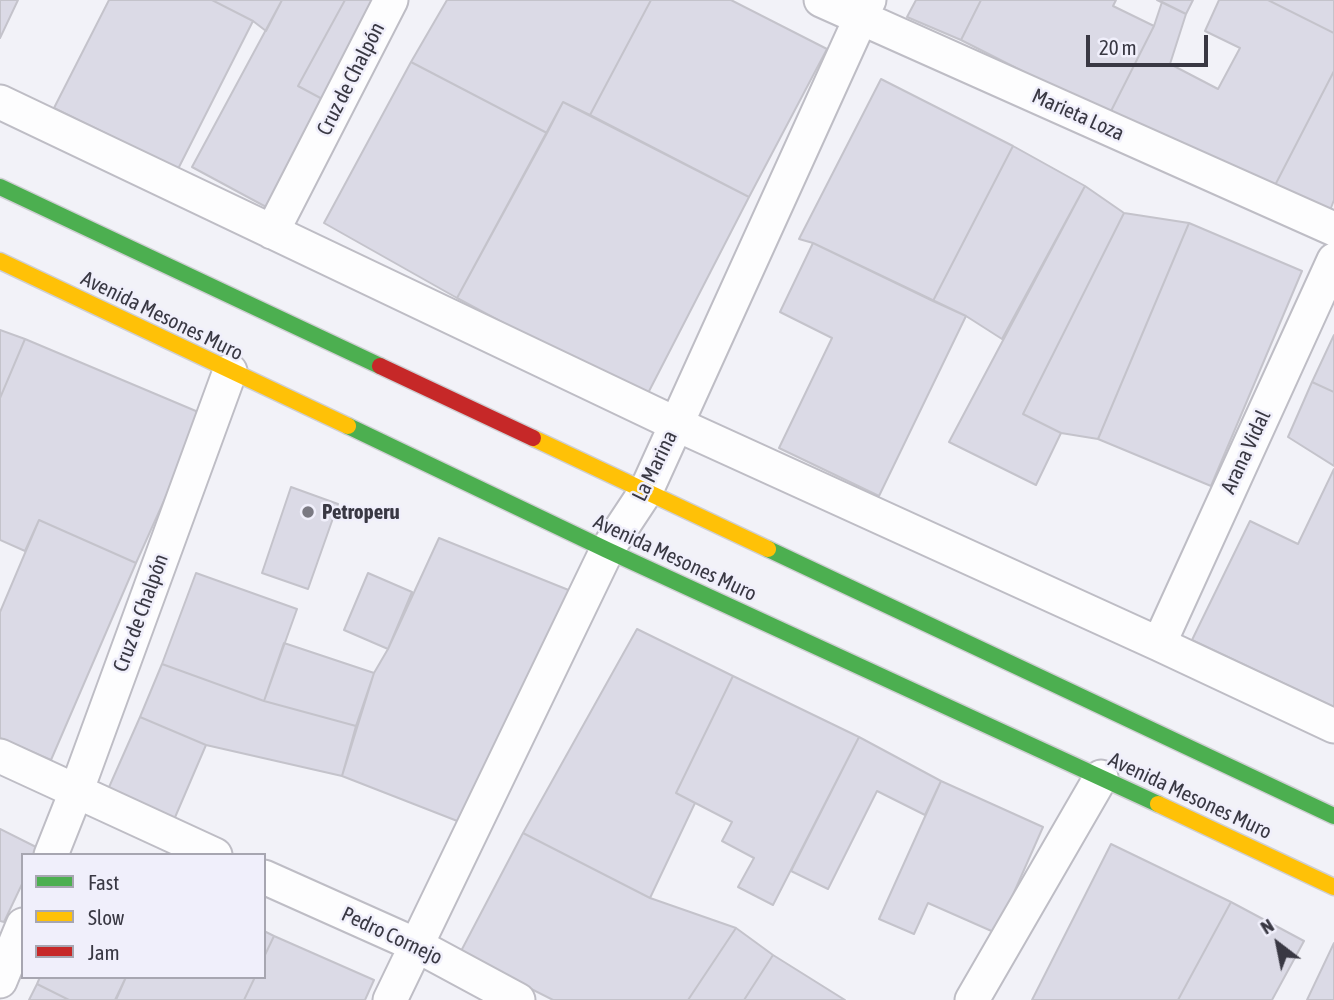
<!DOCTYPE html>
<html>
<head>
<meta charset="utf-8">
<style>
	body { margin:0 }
	#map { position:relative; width:1334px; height:1000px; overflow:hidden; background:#f2f2f8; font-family:"Asap Condensed",sans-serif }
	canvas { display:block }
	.legend { position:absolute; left:21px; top:853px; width:245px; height:126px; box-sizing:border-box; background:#f0effb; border:2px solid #a7a6b1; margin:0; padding:9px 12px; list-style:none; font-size:21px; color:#393843 }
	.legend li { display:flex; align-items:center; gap:14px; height:35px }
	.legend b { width:35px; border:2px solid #a7a6b1 }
	.north { position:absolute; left:1243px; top:909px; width:70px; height:70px; -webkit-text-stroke:5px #f0effb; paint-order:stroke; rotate:328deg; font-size:19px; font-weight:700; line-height:28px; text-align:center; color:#393843 }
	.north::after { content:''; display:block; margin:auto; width:24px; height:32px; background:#393843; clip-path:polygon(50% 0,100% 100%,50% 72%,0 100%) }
	.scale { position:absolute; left:1086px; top:35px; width:122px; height:32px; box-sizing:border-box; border:4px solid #393843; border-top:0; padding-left:9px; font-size:21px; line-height:24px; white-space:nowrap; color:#393843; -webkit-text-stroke:5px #f0effb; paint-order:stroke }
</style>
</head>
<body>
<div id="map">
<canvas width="1334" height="1000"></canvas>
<ul class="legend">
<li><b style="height:9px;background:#4caf50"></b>Fast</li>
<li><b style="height:9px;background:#ffc107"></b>Slow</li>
<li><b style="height:9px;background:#c62828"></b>Jam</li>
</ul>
<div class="north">N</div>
<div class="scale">20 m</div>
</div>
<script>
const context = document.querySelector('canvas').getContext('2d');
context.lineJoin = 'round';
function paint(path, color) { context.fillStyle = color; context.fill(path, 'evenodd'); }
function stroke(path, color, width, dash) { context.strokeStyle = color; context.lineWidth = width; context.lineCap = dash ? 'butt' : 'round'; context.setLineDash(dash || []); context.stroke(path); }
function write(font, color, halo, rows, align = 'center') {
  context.font = font + ' "Asap Condensed",sans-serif'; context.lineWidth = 5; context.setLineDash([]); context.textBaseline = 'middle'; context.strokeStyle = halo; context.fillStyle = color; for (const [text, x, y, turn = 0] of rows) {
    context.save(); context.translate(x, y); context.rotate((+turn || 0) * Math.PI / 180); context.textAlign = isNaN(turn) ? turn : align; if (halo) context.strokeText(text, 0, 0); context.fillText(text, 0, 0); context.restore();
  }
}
const building = new Path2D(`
	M0 0H18L0 38Z
	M109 0H212L253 21 178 169 54 108Z
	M212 0H282L266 31 253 21Z
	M282 0H345L298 86 326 101 268 208 192 167Z
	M345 0H379L326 101 298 86Z
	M447 0H651L590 115 563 102 547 133 411 62Z
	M651 0H731L827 49 749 197 590 115Z
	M916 0H981L961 40 907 17Z
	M981 0H1116L1113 6 1154 26 1109 115 961 40Z
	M1157 0H1193L1186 14Z
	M1219 0H1268L1334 33V71L1271 193 1109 115 1154 26 1162 2 1186 14 1170 64 1218 89 1240 48 1205 31Z
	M1268 0H1334V33Z
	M411 62 547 133 457 298 324 223Z
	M1334 71V200L1329 213 1271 193Z
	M881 79 1013 146 933 301 813 243 799 239Z
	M563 102 749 197 645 399 457 298Z
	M1013 146 1085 186 1002 339 966 316 933 301Z
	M1085 186 1124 213 1023 414 1061 433 1036 485 949 442Z
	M1124 213 1189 223 1098 439 1061 433 1023 414Z
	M1189 223 1302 271 1211 486 1098 439Z
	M813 243 966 316 879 496 779 448 832 338 780 312Z
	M0 330 25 339 0 398Z
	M1334 335V392L1312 382Z
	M25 339 203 414 136 563 39 520 25 551 0 540V398Z
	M1312 382 1334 392V466L1288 437Z
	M1334 469V707L1192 640 1250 521 1298 544Z
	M291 487 338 504 308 589 262 573Z
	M39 520 136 563 51 760 0 738V612Z
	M439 538 576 593 465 824 342 776 374 673 388 649Z
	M196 573 297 609 264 701 162 664Z
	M368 573 412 592 388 649 344 630Z
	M637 629 733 676 676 793 695 803 650 898 523 833Z
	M284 643 374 673 356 726 264 701Z
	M162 664 264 701 356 726 342 776 206 745 140 717Z
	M733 676 859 737 773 905 738 887 754 858 722 841 732 822 676 793Z
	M140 717 206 745 173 822 106 794Z
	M859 737 941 781 925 815 877 791 828 889 791 871Z
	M941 781 1043 827 996 933 928 903 914 934 879 919Z
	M0 829 38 848 35 855H23V882L4 922 0 921Z
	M523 833 650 898 736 928 688 1000H553L460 953Z
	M1111 844 1231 902 1178 1000H1032Z
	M1231 902 1304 941 1272 1000H1178Z
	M736 928 773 955 744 1000H688Z
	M264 931 274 936 264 957Z
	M274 936 374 980 365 1000H244L255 977H264V957Z
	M1334 943V1000H1307Z
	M773 955 845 1000H744Z
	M40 977H126L115 1000H69L37 984Z
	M126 977H255L244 1000H116Z
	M37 984 69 1000H29Z`);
paint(building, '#dbdae6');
stroke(building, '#c4c3cb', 2);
const street = new Path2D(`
	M821 0 1334 229
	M0 102 676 424 1159 644 1334 726
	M272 232 391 0
	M1159 644 1334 260
	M0 756 215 855
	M51 855 76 792 230 371
	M264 877 416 945 518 1000
	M0 981 23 925
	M390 1000 607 550 646 491 869 0
	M972 1000 1101 777`);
const fast = new Path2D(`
	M0 187 380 366
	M348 426 607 550 1158 804
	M768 549 1334 816`);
const slow = new Path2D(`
	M0 261 348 426
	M533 438 768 549
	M1158 804 1334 887`);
const jam = new Path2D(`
	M380 366 533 438`);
stroke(street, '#bebdc5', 37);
stroke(fast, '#cfcfd3', 19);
stroke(slow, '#cfcfd3', 19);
stroke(jam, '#cfcfd3', 19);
stroke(street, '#fdfdfe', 33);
stroke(fast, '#4caf50', 16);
stroke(slow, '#ffc107', 16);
stroke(jam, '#c62828', 16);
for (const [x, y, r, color] of [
	[308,512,7,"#7a7982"]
]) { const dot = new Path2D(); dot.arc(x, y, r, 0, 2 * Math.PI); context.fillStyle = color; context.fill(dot); stroke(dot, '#f0effb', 2.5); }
write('21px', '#393843', '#f0effb', [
	["Cruz de Chalpón",351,79,-63],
	["Marieta Loza",1078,115,24],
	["Avenida Mesones Muro",162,316,26],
	["Arana Vidal",1246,452,-65],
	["La Marina",655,466,-64],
	["Avenida Mesones Muro",675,558,25],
	["Cruz de Chalpón",141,613,-70],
	["Avenida Mesones Muro",1190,796,25],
	["Pedro Cornejo",392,936,25]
]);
write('bold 21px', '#393843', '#f0effb', [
	["Petroperu",322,512]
], 'left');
</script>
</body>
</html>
